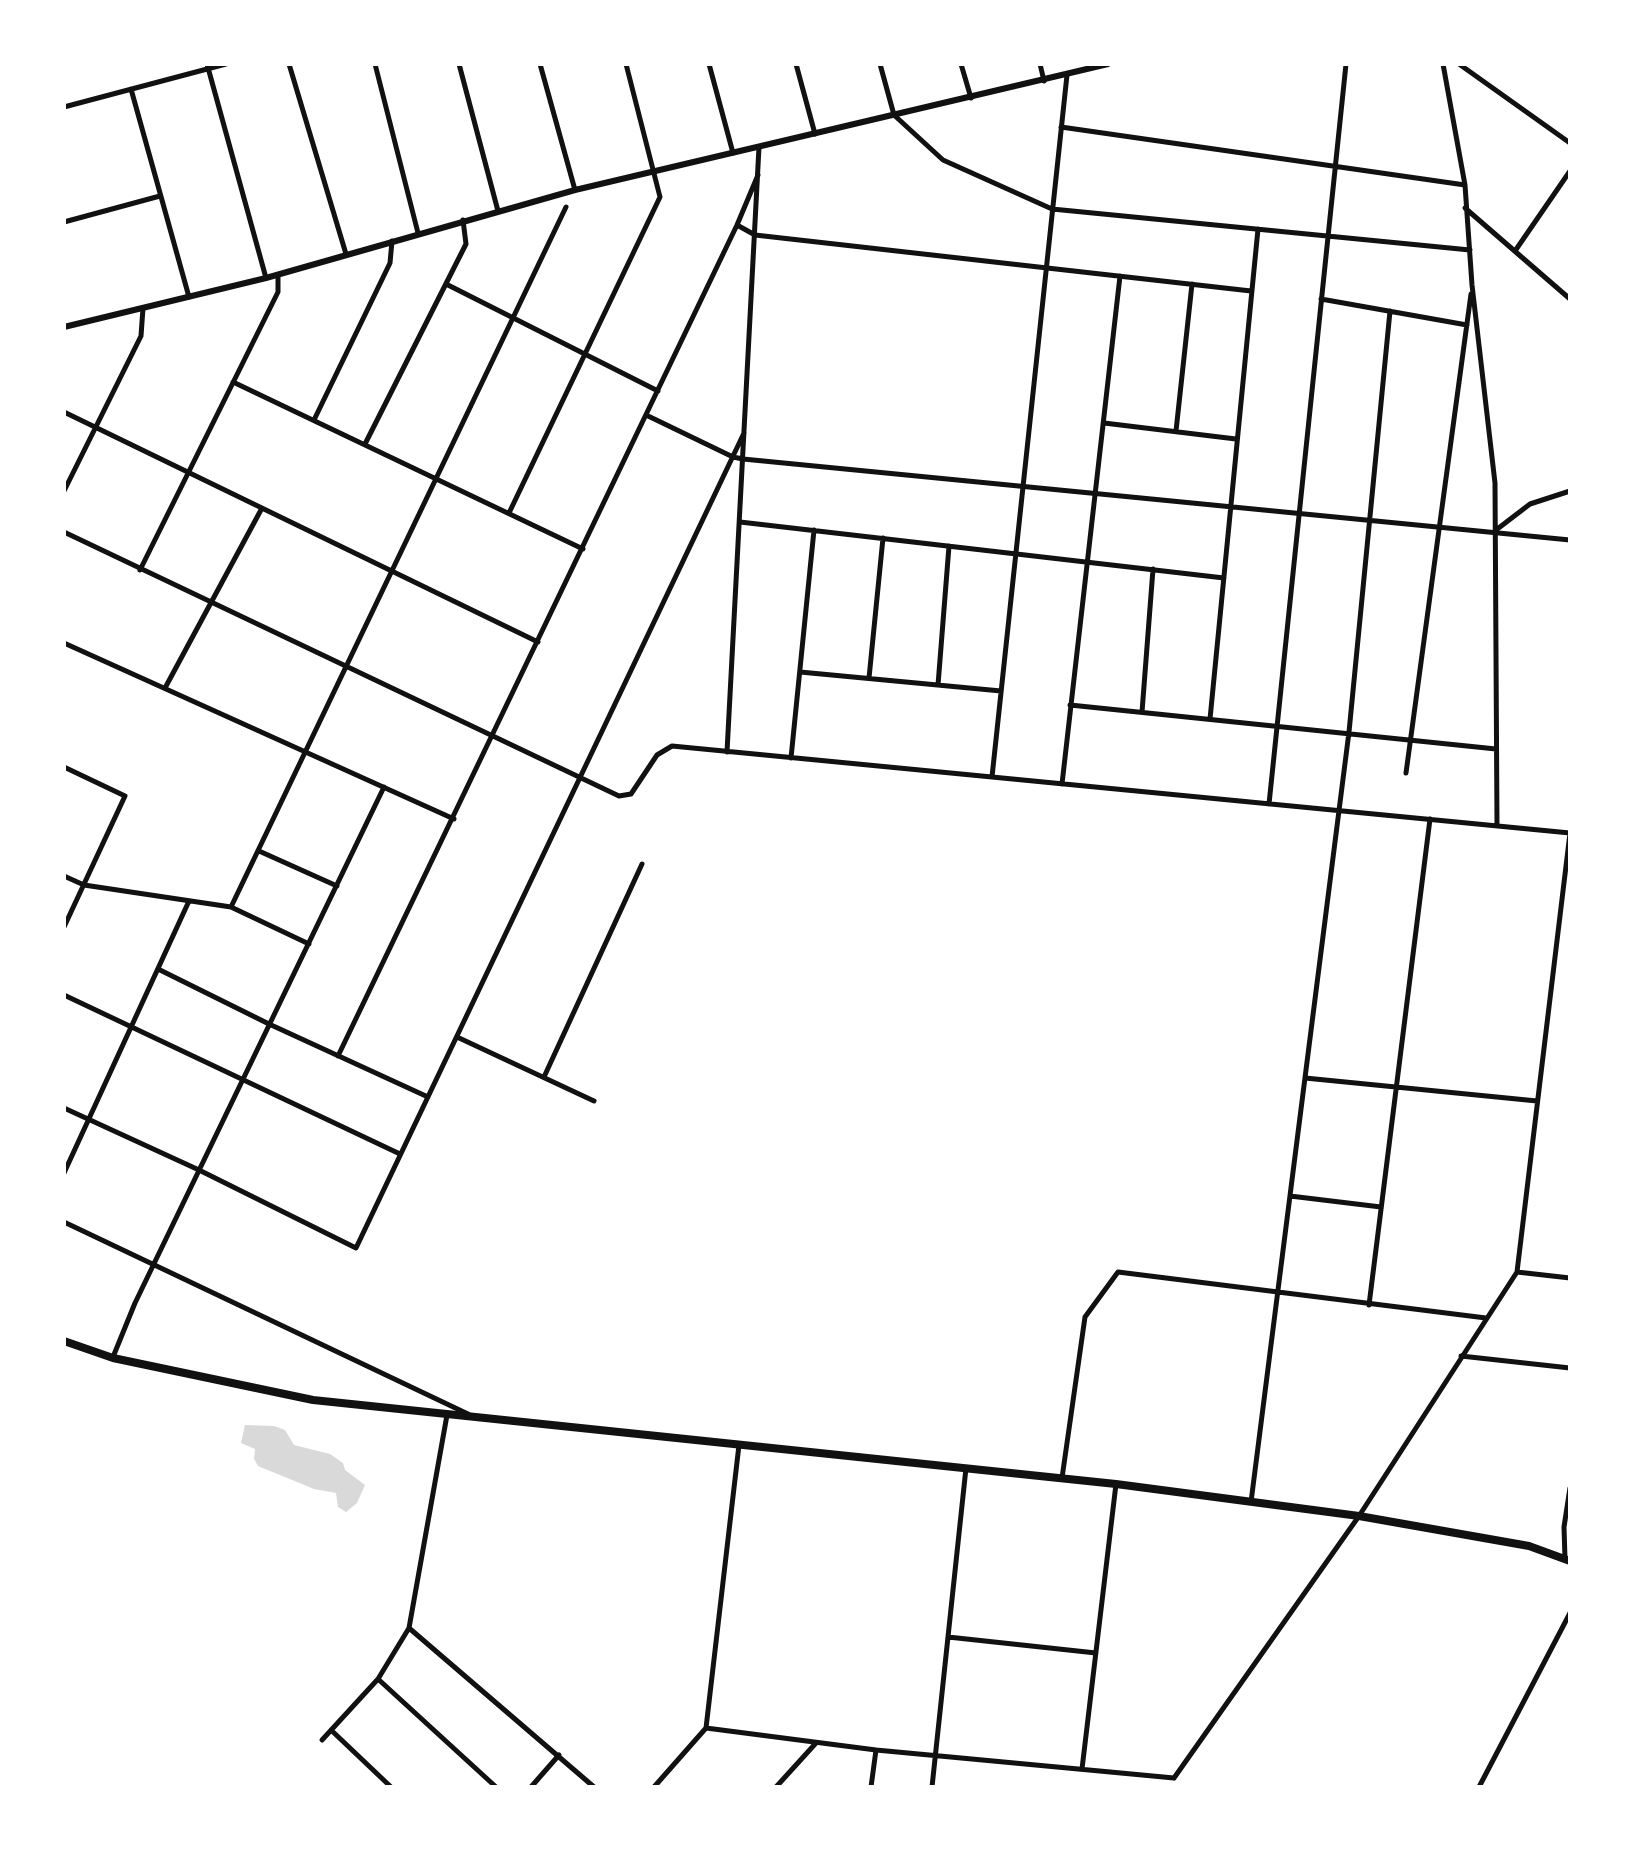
<!DOCTYPE html>
<html>
<head>
<meta charset="utf-8">
<style>
	body { margin:0 }
	#map { position:relative; width:1634px; height:1851px; overflow:hidden; background:#fff; font-family:Ubuntu,sans-serif }
	canvas { display:block }
	.frame { position:absolute; inset:0; border:66px solid #fff; pointer-events:none }
</style>
</head>
<body>
<div id="map">
<canvas width="1634" height="1851"></canvas>
<div class="frame"></div>
</div>
<script>
const context = document.querySelector('canvas').getContext('2d');
context.lineJoin = 'round';
function paint(path, color) { context.fillStyle = color; context.fill(path, 'evenodd'); }
function stroke(path, color, width, dash) { context.strokeStyle = color; context.lineWidth = width; context.lineCap = dash ? 'butt' : 'round'; context.setLineDash(dash || []); context.stroke(path); }
paint(new Path2D(`
	M245 1425 274 1426 285 1430 294 1445 330 1454 343 1463 345 1470 365 1485 357 1503 346 1512 338 1507 336 1493 314 1489 258 1466 254 1459 255 1449 241 1443Z`), '#d9d9d9');
stroke(new Path2D(`
	M207 64 266 278
	M289 64 346 254
	M375 64 418 233
	M459 64 498 211
	M540 64 575 190
	M709 64 733 153
	M796 64 815 134
	M880 64 894 115 943 160 1052 209 1470 250
	M961 64 971 98
	M1040 64 1044 81
	M1443 64 1465 185 1472 285 1495 483 1497 826
	M1459 64 1570 143
	M131 89 189 297
	M64 107 226 64
	M1061 127 1465 185
	M1465 208 1570 299
	M64 222 160 196
	M737 225 755 235 1251 291
	M1515 251 1570 171
	M446 284 658 391
	M1321 299 1467 325
	M233 382 583 549
	M64 412 538 642
	M646 415 733 457 743 459 1570 540
	M314 420 390 263 392 241
	M1104 423 1236 439
	M1176 431 1192 284
	M365 444 466 244 463 220
	M64 491 141 336 143 308
	M509 513 660 197 626 64
	M740 522 1224 578
	M1496 530 1530 504 1570 491
	M64 532 619 796 631 794 657 755 672 746 1570 833
	M140 570 278 292V275
	M64 643 454 819
	M800 672 1001 691
	M869 678 883 538
	M938 685 949 546
	M165 688 262 508
	M1070 705 1496 749
	M1142 712 1153 569
	M1210 719 1258 229
	M727 752 759 147
	M791 758 814 530
	M64 767 125 796 64 927
	M1406 773 1471 294
	M992 777 1067 75
	M1062 784 1120 276
	M1269 804 1346 64
	M259 851 337 886
	M64 876 84 885 231 907
	M309 944 231 907 566 207
	M158 969 269 1024 428 1097
	M64 995 400 1154
	M457 1037 594 1101
	M338 1056 737 225 758 175
	M544 1077 642 864
	M1305 1078 1537 1101
	M64 1108 199 1170 356 1248 744 433
	M64 1173 189 901
	M1290 1196 1381 1207
	M64 1222 468 1414
	M1517 1272 1570 1278
	M1369 1305 1430 819
	M1461 1356 1570 1368
	M113 1357 135 1303 384 787
	M1062 1478 1085 1317 1118 1272 1486 1318
	M1251 1502 1349 732 1390 311
	M1565 1559 1564 1527 1570 1488
	M409 1628 594 1787
	M948 1637 1096 1653
	M378 1679 496 1787
	M706 1728 876 1750 1174 1778
	M331 1730 391 1787
	M322 1740 378 1679 409 1628 447 1415
	M1082 1769 1116 1484
	M1174 1778 1359 1516 1517 1272 1570 833
	M531 1787 559 1755
	M654 1787 706 1728 739 1445
	M776 1787 816 1743
	M871 1787 876 1750
	M932 1787 966 1468
	M1479 1787 1570 1613`), '#111', 5);
stroke(new Path2D(`
	M64 327 266 278 575 190 1108 64`), '#111', 6);
stroke(new Path2D(`
	M64 1341 113 1358 313 1400 1116 1484 1359 1516 1529 1546 1570 1561`), '#111', 8);
</script>
</body>
</html>
